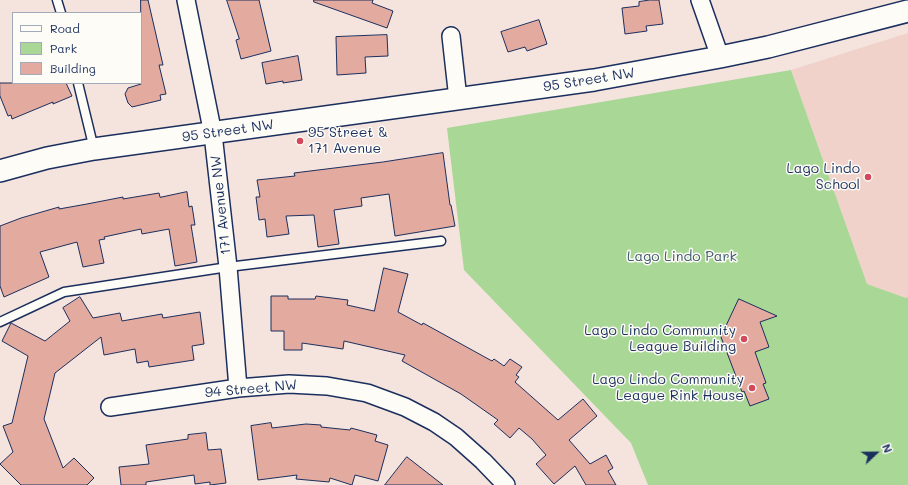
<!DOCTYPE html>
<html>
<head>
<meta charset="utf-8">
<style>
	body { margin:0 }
	#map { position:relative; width:908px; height:485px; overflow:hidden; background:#f5e3dd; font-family:Mali,sans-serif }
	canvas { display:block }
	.legend { position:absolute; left:12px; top:12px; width:130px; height:72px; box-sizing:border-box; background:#fdfcf7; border:1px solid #a3aaba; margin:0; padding:5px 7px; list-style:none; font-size:12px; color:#1b2f5e }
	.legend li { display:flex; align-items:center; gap:8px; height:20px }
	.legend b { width:20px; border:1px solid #a3aaba }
	.north { position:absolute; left:856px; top:433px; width:40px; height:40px; -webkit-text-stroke:3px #fdfcf7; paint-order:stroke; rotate:68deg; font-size:11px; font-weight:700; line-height:16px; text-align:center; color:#1b2f5e }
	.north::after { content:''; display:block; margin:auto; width:14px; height:18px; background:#1b2f5e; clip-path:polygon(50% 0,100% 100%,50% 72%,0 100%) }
</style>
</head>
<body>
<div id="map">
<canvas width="908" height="485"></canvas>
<ul class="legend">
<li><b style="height:5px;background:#fdfcf7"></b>Road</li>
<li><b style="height:11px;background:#a9d796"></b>Park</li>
<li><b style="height:11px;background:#e3aa9f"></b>Building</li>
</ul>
<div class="north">N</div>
</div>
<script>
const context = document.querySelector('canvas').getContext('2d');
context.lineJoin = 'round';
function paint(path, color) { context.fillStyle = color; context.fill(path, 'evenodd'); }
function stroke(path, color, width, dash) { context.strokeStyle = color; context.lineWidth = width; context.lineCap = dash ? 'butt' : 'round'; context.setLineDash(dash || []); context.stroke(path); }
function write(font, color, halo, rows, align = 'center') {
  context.font = font + ' Mali,sans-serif'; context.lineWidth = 3; context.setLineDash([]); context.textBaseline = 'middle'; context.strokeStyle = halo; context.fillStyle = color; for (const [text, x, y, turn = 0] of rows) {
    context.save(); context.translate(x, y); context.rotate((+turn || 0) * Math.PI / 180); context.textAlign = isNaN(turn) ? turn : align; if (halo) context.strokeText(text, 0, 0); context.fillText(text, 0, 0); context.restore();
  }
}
paint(new Path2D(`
	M908 33V297L906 298 867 284 791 70Z`), '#f0d2ca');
paint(new Path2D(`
	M791 70 867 284 906 298 908 297V485H648L631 443 464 270 447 128Z`), '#a9d796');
const building = new Path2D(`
	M141 0H148L163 65H159L166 94 160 95 161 100 132 107 128 103 125 94 128 88 141 84Z
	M227 0H259L271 51 241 59 236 40 239 39Z
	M314 0H373L372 3 393 11 387 28 314 2Z
	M650 0H659L663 24 646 26 647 31 625 34 622 8 639 6V2Z
	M539 20 547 44 527 51 525 47 508 52 501 32Z
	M387 35 388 56 365 57 366 73 337 75 336 37Z
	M298 56 302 80 283 83V81L266 84 262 63Z
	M0 83H66L72 96 53 104V102L12 119 11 115 8 116 0 96Z
	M443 153 450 205H451L455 226 395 236 389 194 361 198 362 206 334 210 339 244 318 247 314 215 286 216 289 234 267 237 265 219 259 220 256 197H260L257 180 295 176 294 173 383 162Z
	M187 192 189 207 192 206 195 225H191L197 262 175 266 169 229 142 234 141 229 104 237 105 239 99 240 104 263 83 267 77 242 40 252 49 277 4 297 0 286V226L21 218 59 207V209L87 204 123 197V199L159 193 160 197Z
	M384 268 408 274 398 312 422 325 423 323 492 361 494 359 504 366 510 359 522 367 516 375 519 377 515 382 558 420 583 399 597 416 569 440 590 464 606 455 613 468 608 471 616 485H586L575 466 554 484 536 464 546 455 532 439 519 428 510 438 494 424 498 420 461 394 402 361 405 355 344 341 343 349 302 343V350H284V331H271V296H288V299H315L316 296 348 300 347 305 374 311Z
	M80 297 93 318 120 313 122 321 162 314 163 318 200 312 204 344 192 346 194 360 149 367 148 361 137 363 135 349 104 355 101 337 55 373 44 419 63 468 74 458 94 478 87 485H21L0 464 13 452 3 426 12 423 28 356 2 341 11 323 45 341 70 321 63 308Z
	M739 299 777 316 760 322 769 347 755 352 766 383 763 384 769 399 750 406 744 391 742 392 721 337Z
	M271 423 272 428 306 424 321 425V427L350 430 351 428 377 435 375 441 388 445 378 481 355 475 352 485 330 478 329 482 296 479 297 475 258 480 251 426Z
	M206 433 208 450 221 449 226 483 210 485V482L195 484 194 475 146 482V485H121L119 467 149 464 146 445 188 439V435Z
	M407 457 443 485H385Z`);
paint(building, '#e3aa9f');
stroke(building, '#1b2f5e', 1);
const service = new Path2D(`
	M57 0 61 13
	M78 83 94 149
	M0 322 64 292 228 267 441 241`);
const minor = new Path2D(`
	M186 0 213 134 228 267 238 388
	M700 0 720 57
	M451 36 458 99
	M110 407 238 388 289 384 327 386 367 393 405 407 434 422 456 437 483 461 506 485`);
const tertiary = new Path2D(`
	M0 171 47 158 94 149 594 80 720 57 768 47 908 11`);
stroke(service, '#1b2f5e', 11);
stroke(minor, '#1b2f5e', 20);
stroke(tertiary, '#1b2f5e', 24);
stroke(service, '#fdfcf7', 8);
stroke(minor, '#fdfcf7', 17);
stroke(tertiary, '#fdfcf7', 21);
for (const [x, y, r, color] of [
	[300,141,4,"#d1495b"],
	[868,177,4,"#d1495b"],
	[744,339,4,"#d1495b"],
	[752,388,4,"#d1495b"]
]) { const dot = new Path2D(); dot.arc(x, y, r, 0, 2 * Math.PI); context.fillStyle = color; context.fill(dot); stroke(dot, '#fdfcf7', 1.5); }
write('14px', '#1b2f5e', '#fdfcf7', [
	["95 Street NW",589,80,-9],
	["95 Street NW",228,131,-8],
	["171 Avenue NW",221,205,-96],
	["94 Street NW",251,389,-5]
]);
write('14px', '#1b2f5e', '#fdfcf7', [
	["95 Street &",308,133,"left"],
	["171 Avenue",308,149,"left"],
	["Lago Lindo",860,169],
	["School",860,185],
	["Lago Lindo Community",736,331],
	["League Building",736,347],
	["Lago Lindo Community",744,380],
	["League Rink House",744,396]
], 'right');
write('14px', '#3e596c', '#fdfcf7', [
	["Lago Lindo Park",682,257]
]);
</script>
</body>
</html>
